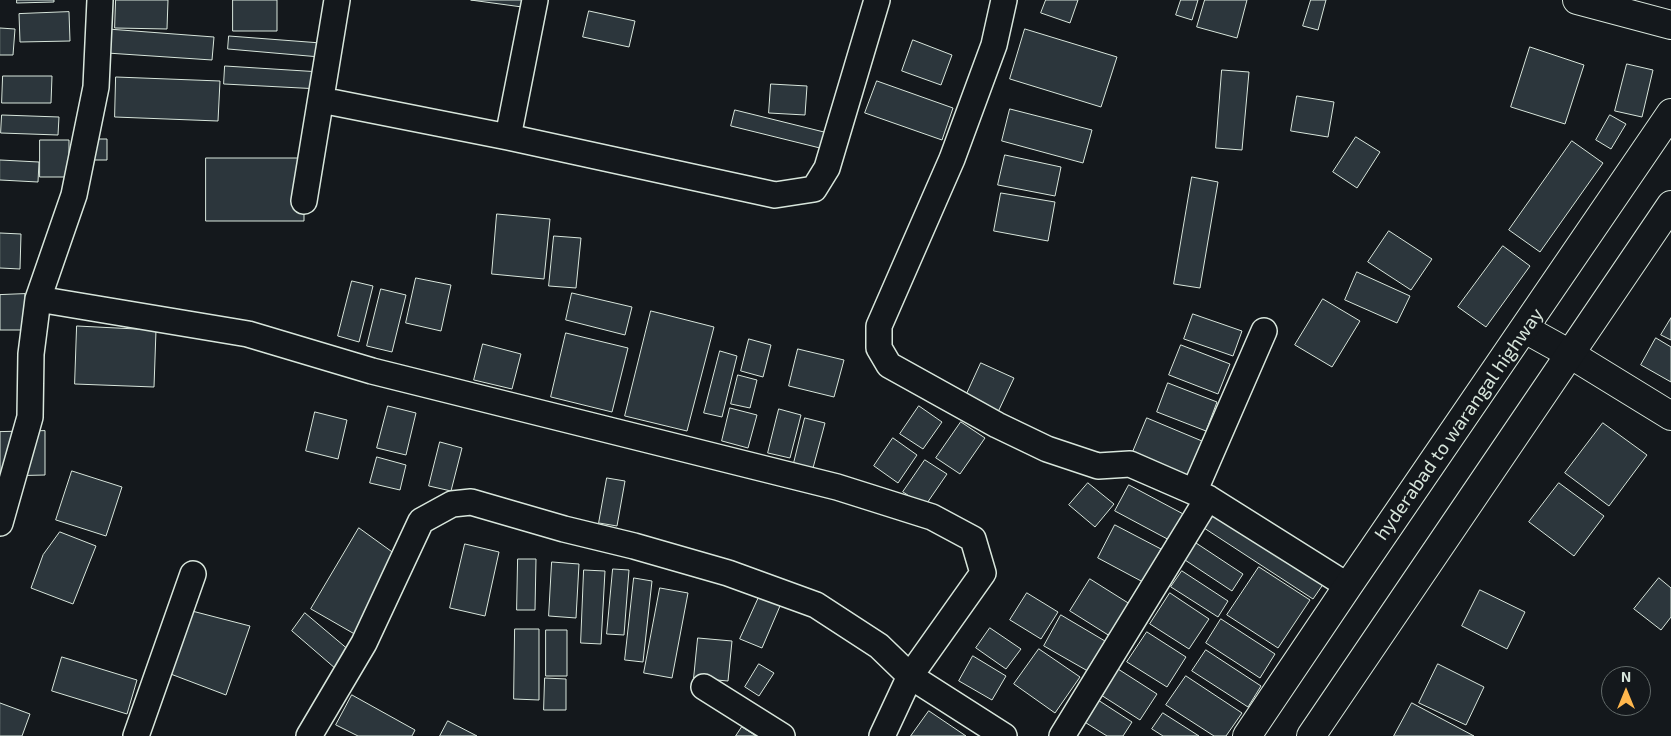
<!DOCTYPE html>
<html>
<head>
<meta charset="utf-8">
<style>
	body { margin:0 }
	#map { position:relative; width:1671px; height:736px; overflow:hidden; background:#14181c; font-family:"Exo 2",sans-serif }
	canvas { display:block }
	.north { position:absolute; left:1601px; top:666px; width:50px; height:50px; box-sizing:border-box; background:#14181c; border:1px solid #626a69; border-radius:50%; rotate:0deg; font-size:14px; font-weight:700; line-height:20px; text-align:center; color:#d8e6dc }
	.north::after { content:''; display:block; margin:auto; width:18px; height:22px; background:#ffb74d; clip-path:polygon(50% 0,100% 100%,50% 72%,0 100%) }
</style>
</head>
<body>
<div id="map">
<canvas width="1671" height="736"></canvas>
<div class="north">N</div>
</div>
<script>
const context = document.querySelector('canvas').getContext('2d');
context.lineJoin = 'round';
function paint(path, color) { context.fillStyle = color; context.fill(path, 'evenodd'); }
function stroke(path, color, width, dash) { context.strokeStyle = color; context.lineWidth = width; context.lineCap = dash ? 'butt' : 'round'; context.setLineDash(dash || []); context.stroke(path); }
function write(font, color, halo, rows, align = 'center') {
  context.font = font + ' "Exo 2",sans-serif'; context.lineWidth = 4; context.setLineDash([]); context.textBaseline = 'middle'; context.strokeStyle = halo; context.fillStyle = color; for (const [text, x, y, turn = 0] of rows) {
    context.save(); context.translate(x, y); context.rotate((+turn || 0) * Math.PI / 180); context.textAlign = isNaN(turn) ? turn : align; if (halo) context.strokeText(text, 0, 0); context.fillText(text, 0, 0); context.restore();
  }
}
const building = new Path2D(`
	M17 0H54V2L17 3Z
	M116 0H168L167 29 115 28Z
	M233 0H277V31H233Z
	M471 0H526L525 7Z
	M1046 0H1078L1070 23 1041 13Z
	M1181 0H1198L1192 20 1176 15Z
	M1205 0H1247L1237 38 1197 27Z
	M1311 0H1326L1318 30 1303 26Z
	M589 11 635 21 629 47 583 37Z
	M69 12 70 41 20 42 19 14Z
	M0 28 15 29 13 55H0Z
	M108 29 214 37 212 60 107 53Z
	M1025 29 1117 57 1101 107 1010 79Z
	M229 36 321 43 320 57 228 49Z
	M913 40 952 55 941 85 902 71Z
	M1530 47 1584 65 1565 124 1511 107Z
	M1627 64 1653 70 1642 117 1615 111Z
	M225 66 321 72 320 89 224 84Z
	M1222 70 1249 72 1242 150 1216 148Z
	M3 76H52L51 103H2Z
	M116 77 220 81 218 121 115 117Z
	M877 81 953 108 942 140 865 113Z
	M771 84 807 86 805 115 769 113Z
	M1297 96 1334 102 1328 137 1291 131Z
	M1010 109 1092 130 1083 163 1002 141Z
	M735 110 828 133 824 149 731 126Z
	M2 115 59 117 58 135 1 133Z
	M1610 115 1626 124 1611 149 1596 140Z
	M1356 137 1380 152 1357 188 1333 172Z
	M94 139H107V160H94Z
	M40 140H69V177H40Z
	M1572 141 1603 163 1540 252 1509 230Z
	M1005 155 1061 167 1055 196 998 185Z
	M206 158H304V221H206Z
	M0 160 39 162 38 182 0 180Z
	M1192 177 1218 182 1200 288 1174 284Z
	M1001 193 1055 202 1048 241 994 231Z
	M497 214 550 219 544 279 492 274Z
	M1389 231 1432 259 1411 290 1368 262Z
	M0 233 21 234 20 269 0 268Z
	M554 236 581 238 576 288 549 286Z
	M1503 246 1530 266 1486 327 1458 307Z
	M1357 272 1410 296 1397 323 1345 300Z
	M416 278 451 285 441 331 406 323Z
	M352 281 373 286 359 342 338 336Z
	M381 289 406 295 392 352 367 346Z
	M572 293 632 307 625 335 566 320Z
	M25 294V330H0V295Z
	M1323 299 1360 321 1332 367 1295 345Z
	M651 311 714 327 687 431 625 416Z
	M1193 314 1242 331 1233 356 1184 339Z
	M1671 318V340L1661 335Z
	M77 326 156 330 154 387 75 384Z
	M566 333 628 348 612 412 551 397Z
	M1656 338 1671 347V382L1641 365Z
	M749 339 771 345 763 377 741 371Z
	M483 344 521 354 512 389 474 380Z
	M1181 345 1230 364 1218 394 1169 375Z
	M798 349 844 360 834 397 789 386Z
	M720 351 737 356 722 417 704 413Z
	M981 363 1014 378 998 412 965 398Z
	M738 375 757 380 750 408 731 404Z
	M1168 383 1217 402 1206 431 1157 412Z
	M388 406 416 413 406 455 377 448Z
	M919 406 942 422 923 449 900 434Z
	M730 408 757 415 748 448 722 441Z
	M779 409 801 415 790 458 768 453Z
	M315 412 347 420 338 459 306 451Z
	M805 418 825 423 813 468 794 463Z
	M1147 418 1202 441 1185 481 1130 459Z
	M961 422 985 438 960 474 936 458Z
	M1603 423 1647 455 1609 506 1565 473Z
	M45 431V475L0 476V432Z
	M893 438 917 455 898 483 874 466Z
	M440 442 462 448 451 491 429 486Z
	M377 457 406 465 400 490 370 483Z
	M925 460 947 474 925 506 903 492Z
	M72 471 122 487 106 536 56 520Z
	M607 478 625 481 617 526 599 523Z
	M1088 483 1114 504 1095 527 1069 505Z
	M1559 483 1604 516 1574 556 1529 522Z
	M1129 485 1187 516 1173 542 1115 511Z
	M1212 509 1324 583 1313 599 1201 526Z
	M1115 525 1161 549 1143 582 1098 558Z
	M359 528 395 554 358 636 311 609Z
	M60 532 96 546 73 604 31 588 43 555Z
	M1196 543 1243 574 1232 591 1185 560Z
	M465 544 499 552 485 616 450 608Z
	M518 559H536L535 610H517Z
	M552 562 579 564 576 618 549 616Z
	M1259 567 1310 600 1278 648 1227 615Z
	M613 569 629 570 624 635 607 634Z
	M584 570 605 571 601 644 581 643Z
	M1182 571 1228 601 1218 617 1171 587Z
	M634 578 652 581 643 662 625 660Z
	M1659 578 1671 588V617L1661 630 1634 609Z
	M1090 579 1133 606 1113 638 1070 611Z
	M660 588 688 593 672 678 644 673Z
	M1480 590 1525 612 1507 649 1462 626Z
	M1027 593 1058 612 1041 639 1010 620Z
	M1170 593 1209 619 1189 649 1150 624Z
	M759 597 780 606 762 648 740 639Z
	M192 611 250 626 226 695 168 673Z
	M305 613 350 651 336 669 292 631Z
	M1061 615 1110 644 1093 674 1044 646Z
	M1221 619 1275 654 1260 678 1206 643Z
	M990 628 1021 649 1006 669 976 648Z
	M515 629H539V700L514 699Z
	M546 630H567V676H546Z
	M1147 632 1186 657 1167 687 1127 662Z
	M698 638 732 641 728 681 694 678Z
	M1039 649 1080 677 1055 713 1014 684Z
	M1206 650 1261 686 1248 707 1192 671Z
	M973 656 1006 676 992 700 959 681Z
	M62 657 137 680 127 714 52 691Z
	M759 664 774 673 759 696 745 687Z
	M1438 664 1484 687 1466 725 1419 703Z
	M1118 669 1157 694 1140 720 1101 695Z
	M1186 676 1242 713 1226 736H1214L1166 705Z
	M545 678 566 679V710H544Z
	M352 695 415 730 412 736H358L336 725Z
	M1098 700 1132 722 1123 736H1107L1083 721Z
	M0 703 30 714 22 736H0Z
	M1412 703 1474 736H1394Z
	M929 711 966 736H911Z
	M1163 713 1199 736H1163L1152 729Z
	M448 721 477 736H440Z
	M742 727 756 736H736Z`);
paint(building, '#2c363c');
stroke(building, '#d8e6dc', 1);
const minor = new Path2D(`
	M1004 0 994 45 952 159 879 326V348L889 365 997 425 1047 449 1098 466 1130 464 1208 498 1348 586
	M321 100 508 137 775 195 814 189 827 168 877 0
	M508 137 535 0
	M304 201 337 0
	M38 299 248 334 372 371 837 487 932 517 973 539 983 573 910 676 1004 736
	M1194 492 1264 331
	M0 523 30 417 31 354 38 299 74 195 96 87 100 0
	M704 687 782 736
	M136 736 193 574
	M309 736 364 643 421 521 452 504 471 502 564 529 634 546 728 573 816 605 879 646 910 676 882 736
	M1062 736 1208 498`);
const tertiary = new Path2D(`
	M1577 0 1671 25
	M1525 329 1570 354 1671 416`);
const primary = new Path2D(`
	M1247 736 1348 586 1671 113
	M1311 736 1671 205`);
stroke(minor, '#d8e6dc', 28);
stroke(tertiary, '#d8e6dc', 30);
stroke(primary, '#d8e6dc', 30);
stroke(minor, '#14181c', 25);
stroke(tertiary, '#14181c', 28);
stroke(primary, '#14181c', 28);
write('19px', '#d8e6dc', '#14181c', [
	["hyderabad to warangal highway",1459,424,-55]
]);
</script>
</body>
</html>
